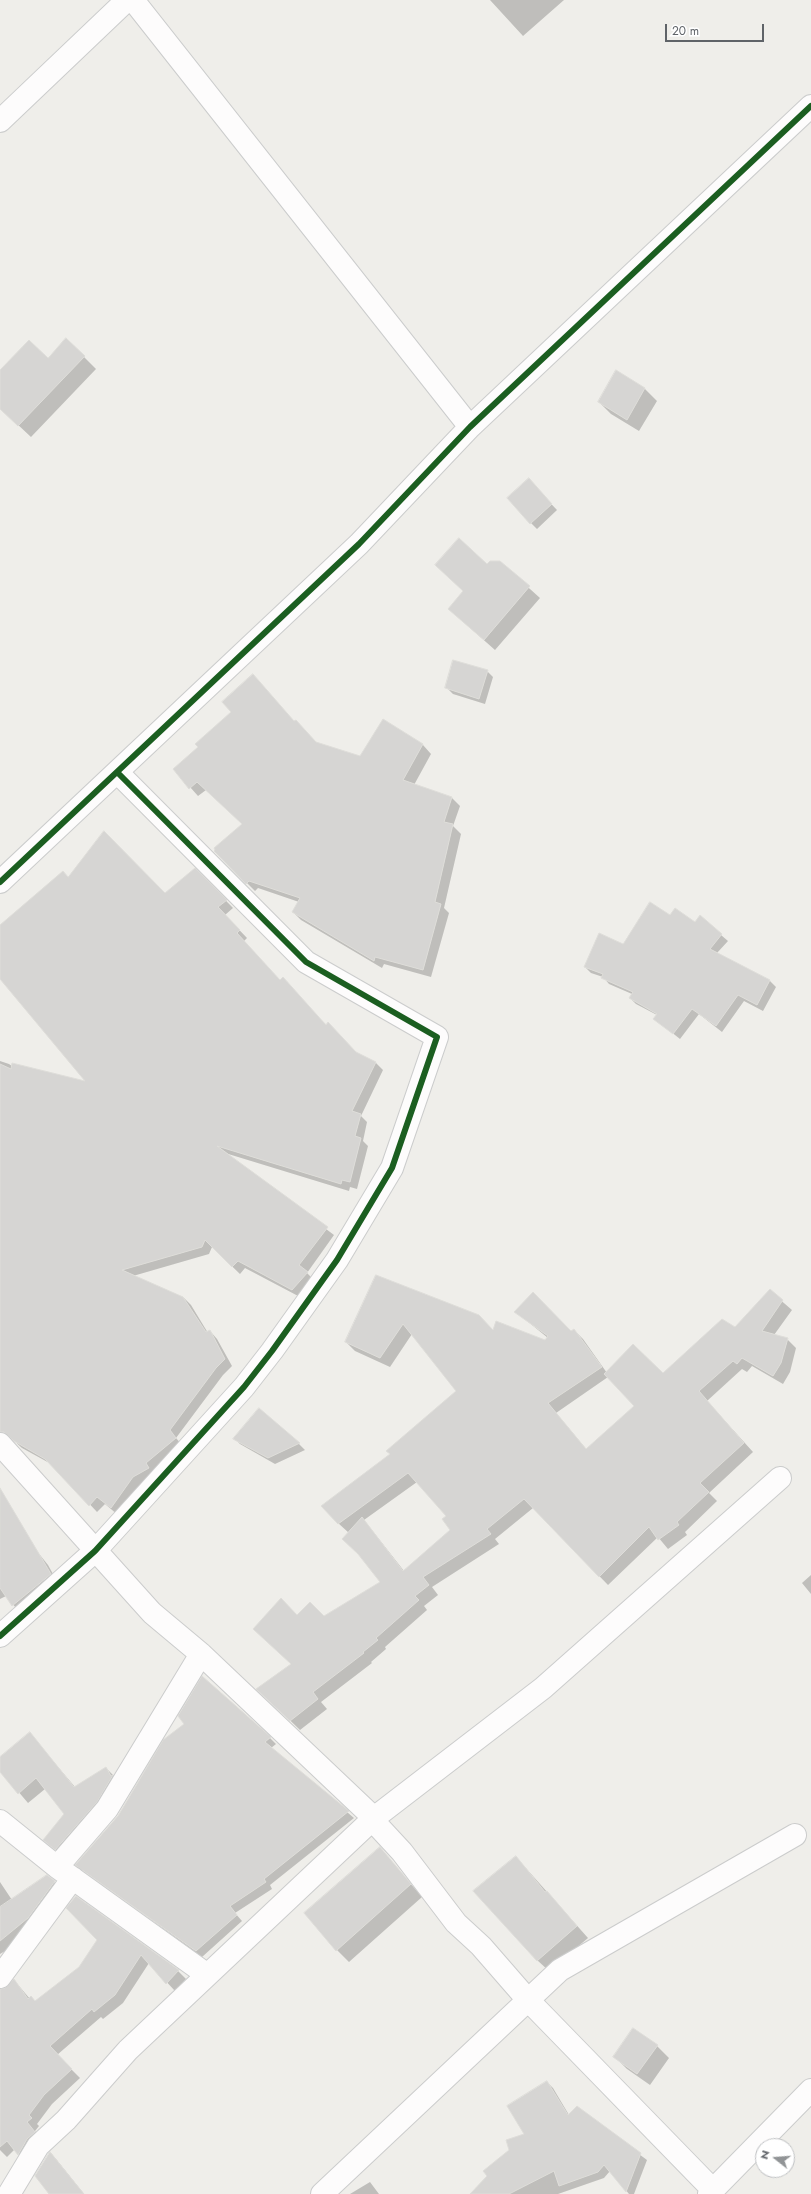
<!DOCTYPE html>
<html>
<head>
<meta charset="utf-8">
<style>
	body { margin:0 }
	#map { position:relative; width:811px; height:2194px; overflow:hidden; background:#efeeea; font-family:Jost,sans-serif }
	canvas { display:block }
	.north { position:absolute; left:755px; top:2138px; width:40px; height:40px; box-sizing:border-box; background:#fff; border:1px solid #bfc1c3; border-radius:50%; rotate:287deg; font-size:11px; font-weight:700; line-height:16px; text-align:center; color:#5f6368 }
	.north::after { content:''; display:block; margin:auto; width:14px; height:18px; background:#919496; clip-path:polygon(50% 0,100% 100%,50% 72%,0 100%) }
	.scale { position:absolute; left:665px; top:24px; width:99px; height:18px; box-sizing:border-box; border:2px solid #5f6368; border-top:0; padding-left:5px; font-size:12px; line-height:14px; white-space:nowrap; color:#5f6368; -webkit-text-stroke:3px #fff; paint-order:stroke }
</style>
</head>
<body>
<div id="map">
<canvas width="811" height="2194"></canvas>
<div class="north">N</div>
<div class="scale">20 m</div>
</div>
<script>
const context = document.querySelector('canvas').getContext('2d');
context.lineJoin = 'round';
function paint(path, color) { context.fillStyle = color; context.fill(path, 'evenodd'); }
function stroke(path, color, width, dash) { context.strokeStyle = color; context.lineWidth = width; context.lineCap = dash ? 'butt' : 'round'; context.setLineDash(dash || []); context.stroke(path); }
paint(new Path2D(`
	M490 0H564L523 36Z
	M67 340 96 369 31 437 0 408V372L48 360Z
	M617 372 645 389 657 401 639 431 611 414 599 402Z
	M534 486 557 510 537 529 531 523Z
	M500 562 540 598 495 650 460 619 487 565Z
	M487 671 493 677 485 704 453 694 447 688Z
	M383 720 423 745 431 754 414 785 452 798 460 806 453 826 461 834 444 908 449 913 431 977 384 964 382 968 301 920 293 912 299 902 258 888 255 891 215 851 243 824 206 790 198 796 174 769 295 722 317 743 361 757Z
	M195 869 233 908 225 915 247 938 244 941 280 981 356 1053 376 1063 383 1070 361 1116 367 1122 363 1141 368 1146 357 1189 350 1187 349 1191 225 1153 334 1235 307 1273 314 1280 300 1297 245 1268 240 1274 212 1247 209 1254 133 1276 183 1297 191 1305 208 1333 210 1331 217 1339 232 1366 223 1375 176 1438 183 1446 118 1515 105 1504 97 1512 53 1465 22 1448 12 1439 4 1431 0 1420V1061L9 1064 141 1158 146 1153 0 977V926L69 878 165 895Z
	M670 917 695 923 700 917 728 941 717 953 770 981 776 987 763 1011 744 1001 722 1032 699 1014 680 1039 655 1019 657 1015 636 1004 630 998 632 994 609 984 603 977 591 973 585 967Z
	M376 1276 493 1331 546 1342 548 1338 516 1312 571 1332 574 1330 583 1339 607 1373 663 1374 735 1329 770 1291 792 1310 774 1335 787 1339 796 1348 790 1372 783 1384 752 1366 747 1372 742 1369 707 1401 753 1452 709 1493 717 1501 685 1532 687 1535 668 1549 658 1537 608 1585 533 1508 495 1539 499 1544 432 1587 438 1595 424 1606 427 1610 385 1647 386 1649 371 1662 372 1663 321 1702 327 1709 300 1730 267 1698 292 1664 297 1616 324 1617 381 1582 349 1533 338 1523 391 1455 457 1392 412 1334 390 1367 355 1351 346 1342ZM608 1377 636 1406 587 1450 556 1413ZM417 1482 448 1516 452 1530 404 1571 364 1520Z
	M259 1409 299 1444 305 1450 275 1464 240 1444 234 1438Z
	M0 1505 48 1565 58 1583 21 1614 6 1596 0 1599Z
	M811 1575V1594L802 1583Z
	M186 1725 270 1738 276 1744 271 1748 354 1818 270 1885 272 1889 235 1913 242 1921 202 1957 77 1865 118 1816Z
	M30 1734 75 1787 106 1768 116 1778 66 1859 45 1840 65 1814 45 1789 28 1803 0 1770V1758Z
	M380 1848 422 1897 349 1962 337 1950Z
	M516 1857 588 1938 549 1971 537 1960Z
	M47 1876 63 1890 24 1940 0 1954V1882L12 1900Z
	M68 1908 178 1971 186 1979 175 1991 149 1963 123 2003 103 2019 101 2017 57 2055 80 2078 52 2104 37 2124 39 2126 35 2131 42 2141 27 2162 15 2149 7 2157 0 2150V1989L5 1990 14 1980 30 1999 35 2002 80 1968 98 1940Z
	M634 2029 657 2046 669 2058 650 2085 627 2069 615 2057Z
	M547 2082 553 2088 569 2115 577 2108 647 2160 634 2194H629L610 2171 604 2178 558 2194H471L526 2134Z
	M51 2153 56 2159 84 2194H50Z
	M370 2182 379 2194H350Z`), '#0003');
const building = new Path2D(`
	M66 338 85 356 18 426 0 409V370L29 340 48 358Z
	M616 370 645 388 627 420 598 402Z
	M529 478 552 504 530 524 507 498Z
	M459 538 487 564 490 561H500L530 586 484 640 448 609 463 591 435 565Z
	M453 660 488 670 479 699 445 688Z
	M253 674 294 721 296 720 316 742 360 756 383 719 423 744 403 780 452 797 444 822 453 824 435 902 441 904 423 970 375 957 374 961 292 912 300 898 249 881 246 884 214 851 215 850 214 848 242 824 197 782 189 789 173 769 198 747 195 744 231 712 222 702Z
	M104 831 165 893 195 868 227 900 218 907 240 930 237 933 280 980 283 977 326 1025 328 1022 356 1052 376 1062 352 1111 361 1114 355 1136 361 1138 350 1182 342 1180 341 1184 217 1146 328 1227 299 1265 308 1272 292 1290 238 1261 232 1267 205 1240 202 1247 122 1270 183 1297 206 1332 210 1330 225 1359 216 1368 170 1430 176 1438 146 1463 149 1468 133 1477 111 1508 97 1497 89 1506 45 1459 14 1441 4 1432H0V1064L11 1069 12 1063 85 1081 0 979V925L63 871 68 877Z
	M650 902 670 915 675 908 695 922 700 915 722 934 710 949 770 980 757 1005 738 995 716 1026 692 1009 673 1034 653 1019 657 1014 629 998 633 992 601 978 603 974 584 967 599 933 623 944Z
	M376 1275 479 1315 493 1330 496 1321 545 1340 548 1336 514 1312 533 1292 571 1331 574 1329 602 1367 548 1403 586 1449 634 1406 604 1374 633 1344 663 1373 722 1319 735 1327 770 1289 783 1300 762 1331 788 1338 781 1363 773 1376 742 1358 737 1364 733 1361 699 1391 744 1443 700 1483 709 1492 677 1522 679 1525 658 1540 649 1527 599 1577 524 1499 487 1529 491 1534 423 1577 429 1585 415 1596 419 1600 376 1638 378 1640 363 1652 364 1653 313 1692 318 1699 290 1721 256 1689 291 1664 253 1629 281 1598 297 1615 310 1602 324 1616 380 1582 358 1554 342 1539 362 1517 403 1571 450 1530 442 1519 446 1516 408 1473 338 1524 321 1506 390 1454 386 1451 456 1391 403 1324 380 1358 345 1342Z
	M259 1408 300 1443 268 1458 233 1439Z
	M0 1488 51 1574 12 1606 0 1588Z
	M202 1676 271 1737 265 1742 349 1811 264 1879 266 1882 230 1906 237 1915 196 1951 75 1865 118 1816 163 1740 184 1724 178 1716Z
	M30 1732 74 1787 106 1767 111 1776 113 1775 97 1802 55 1850 43 1840 64 1814 36 1778 18 1794 0 1772V1757Z
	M380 1847 411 1884 336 1951 304 1913Z
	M516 1856 545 1892 547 1891 577 1926 537 1961 473 1891Z
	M47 1875 55 1881 28 1918 0 1941V1907Z
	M76 1896 179 1970 166 1984 141 1955 115 1995 94 2012 92 2009 50 2046 72 2069 44 2095 29 2115 32 2118 27 2122 35 2132 27 2139 18 2155 7 2141 0 2147V1989L5 1988 14 1979 28 1999 31 1996 35 2001 79 1967 97 1940 66 1908Z
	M633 2028 658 2045 637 2074 613 2057Z
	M547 2081 568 2115 577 2106 641 2153 626 2192 604 2165 598 2172 559 2186 554 2171 509 2194H470L487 2176 483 2171 509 2150 506 2140 524 2134 507 2106Z
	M50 2152 84 2194H49L35 2176Z`);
paint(building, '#d6d5d3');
stroke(building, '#deddd9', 1);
const minor = new Path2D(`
	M133 0 470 427
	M0 121 127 0
	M0 882 359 544 470 427 811 106
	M0 1444 152 1613 201 1654 374 1818 377 1825 402 1852 456 1923 481 1946 528 2000 713 2190
	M0 1636 95 1551 244 1387 272 1351 337 1260 392 1168 437 1037 306 962 117 772
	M0 1821 57 1867 206 1974
	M57 1867 107 1809 201 1654
	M0 1977 73 1878
	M9 2194 38 2146 66 2120 128 2050 374 1818 543 1688 780 1478
	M322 2194 560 1970 795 1835
	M709 2194 811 2090`);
stroke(minor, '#cbcccc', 24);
stroke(minor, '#fdfcfc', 22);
stroke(new Path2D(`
	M0 882 359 544 470 427 811 106
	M0 1636 95 1551 244 1387 272 1351 337 1260 392 1168 437 1037 306 962 117 772`), '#1b5e20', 6);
</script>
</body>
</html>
